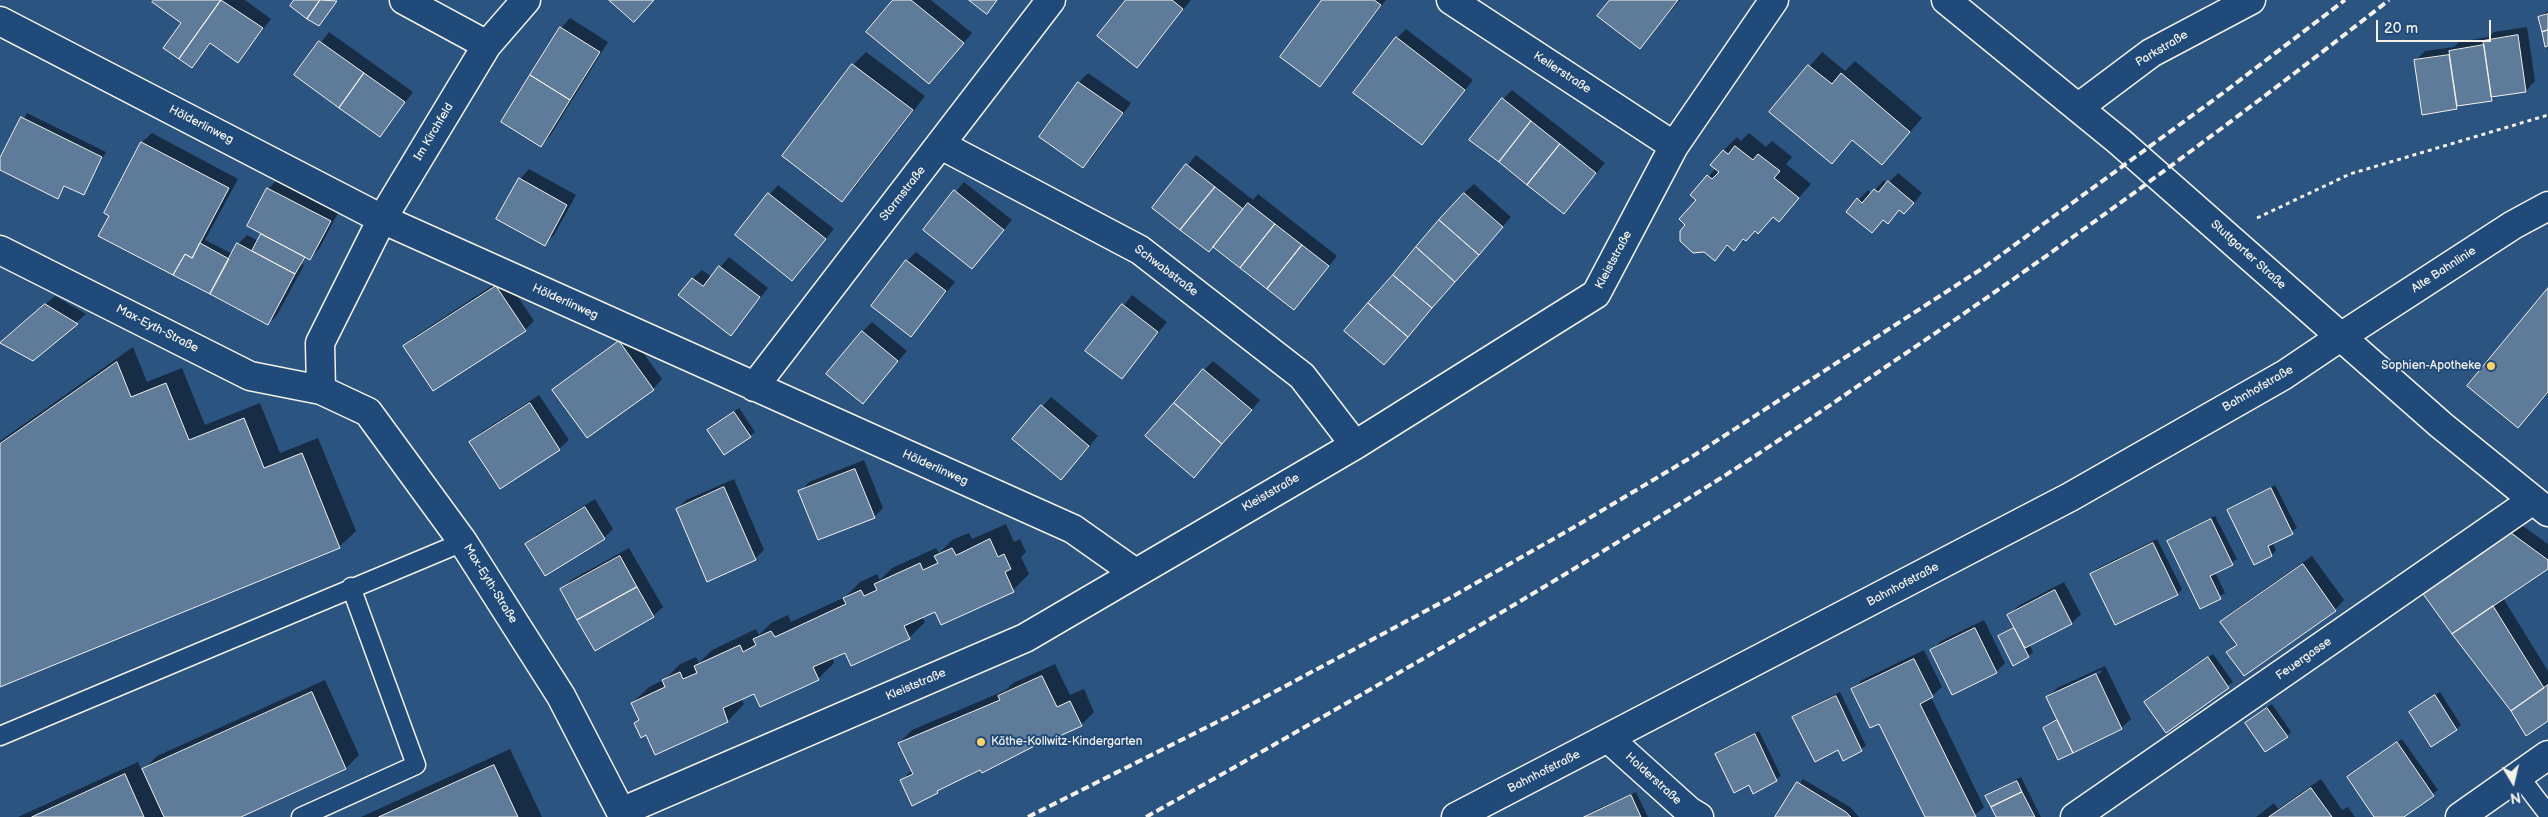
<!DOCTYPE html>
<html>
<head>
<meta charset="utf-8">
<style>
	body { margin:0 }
	#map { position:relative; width:2548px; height:817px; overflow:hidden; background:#2c5481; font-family:"Balsamiq Sans",sans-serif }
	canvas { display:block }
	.north { position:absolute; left:2488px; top:757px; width:50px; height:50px; -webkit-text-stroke:4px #1f4a7a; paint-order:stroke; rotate:171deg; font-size:14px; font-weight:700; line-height:20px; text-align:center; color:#f4f1e8 }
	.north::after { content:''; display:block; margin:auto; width:18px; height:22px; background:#f4f1e8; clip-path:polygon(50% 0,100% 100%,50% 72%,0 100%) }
	.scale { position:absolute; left:2376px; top:20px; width:115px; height:22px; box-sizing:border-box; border:2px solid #f4f1e8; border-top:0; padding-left:6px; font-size:15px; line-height:18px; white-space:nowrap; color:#f4f1e8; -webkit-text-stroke:4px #1f4a7a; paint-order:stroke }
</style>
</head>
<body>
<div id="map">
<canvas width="2548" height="817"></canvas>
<div class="north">N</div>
<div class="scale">20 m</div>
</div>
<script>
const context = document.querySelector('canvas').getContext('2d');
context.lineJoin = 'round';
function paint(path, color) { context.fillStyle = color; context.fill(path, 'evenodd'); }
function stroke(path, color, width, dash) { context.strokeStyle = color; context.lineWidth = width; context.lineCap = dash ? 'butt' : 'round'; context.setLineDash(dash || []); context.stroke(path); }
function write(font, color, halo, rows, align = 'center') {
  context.font = font + ' "Balsamiq Sans",sans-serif'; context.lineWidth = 4; context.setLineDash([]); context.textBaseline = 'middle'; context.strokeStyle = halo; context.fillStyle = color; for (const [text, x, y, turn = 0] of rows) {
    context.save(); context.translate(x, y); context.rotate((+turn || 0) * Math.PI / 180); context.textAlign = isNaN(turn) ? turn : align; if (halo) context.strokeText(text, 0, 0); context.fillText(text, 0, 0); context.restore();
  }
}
paint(new Path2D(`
	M156 0H245L271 19 238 62 211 43 192 67 183 23Z
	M895 0H931L972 33 929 83Z
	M1128 0H1191L1137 66Z
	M1324 0H1386L1320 86Z
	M1611 0H1680L1640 47Z
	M2548 11V51L2539 17Z
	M570 18 608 42 550 136 541 145 561 28Z
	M2527 27 2535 81 2526 91 2496 95 2491 100 2461 104 2457 108 2415 61 2425 51 2454 47 2459 42 2488 37 2494 32Z
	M1406 29 1473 80 1422 144 1397 38Z
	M329 32 413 92 380 135 296 75Z
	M866 52 925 96 855 187 842 200 853 65Z
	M1822 52 1845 71 1855 61 1922 118 1882 164 1853 140 1832 162 1771 112Z
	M1088 73 1131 103 1092 158 1083 167 1040 137 1079 82Z
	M1512 90 1605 163 1564 212 1503 99Z
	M27 113 106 152 83 194 66 185 58 198 0 168V161Z
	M152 133 238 179 205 240 233 254 238 244 247 235 259 241 263 233 268 189 277 180 339 211 319 249 310 258 306 256 302 264 304 265 277 315 268 324 106 213 142 142Z
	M1749 133 1766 147 1772 141 1792 157 1786 164 1811 184 1779 220 1774 216 1758 232 1756 230 1734 249 1729 245 1715 259 1687 225 1697 200 1692 195 1716 168 1712 164 1724 150 1737 137 1741 141Z
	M1196 155 1253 200 1258 194 1337 256 1294 309 1214 246 1154 207Z
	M529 169 576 195 554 235 544 244 520 179Z
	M1898 173 1922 193 1914 203 1900 209 1888 222 1884 219 1872 231 1848 212 1868 190 1871 194 1884 180 1887 184Z
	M964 182 1012 220 972 267 925 229Z
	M1474 184 1511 217 1393 354 1464 193Z
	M778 185 834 229 792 279 736 234Z
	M916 252 955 282 911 335 907 261Z
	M729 257 768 288 731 334 692 279 702 270 712 277Z
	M505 277 534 321 525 330 405 346 414 337Z
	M2548 290V394L2518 426Z
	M1132 295 1167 322 1122 377 1087 351Z
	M55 296 86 314 32 360 2 342Z
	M872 322 907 351 863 403 862 332Z
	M629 333 662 379 653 389 588 436 554 390Z
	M133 347 147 382 182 368 205 425 260 403 280 453 318 438 356 531 339 547 0 686V441Z
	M1213 361 1260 400 1203 467 1204 370Z
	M539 395 569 440 559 449 500 488 471 442 480 433Z
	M1051 397 1098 436 1070 469 1014 438Z
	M739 408 755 432 750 436 709 430Z
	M864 460 883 508 874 517 800 492 809 482Z
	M734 479 764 550 755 559 677 509 686 500Z
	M2275 485 2297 528 2272 542 2276 550 2272 555 2254 563 2229 511Z
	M595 499 613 529 604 538 527 544 536 535Z
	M2215 516 2237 559 2215 572 2225 593 2201 608 2168 542 2173 537Z
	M2517 522 2548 544V568L2503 598 2548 671V719L2432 582Z
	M1006 524 1014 542 1020 539 1026 552 1021 557 1029 574 1013 590 935 610 922 616 925 622 909 638 845 651 832 657 834 663 818 679 755 693 741 699 744 704 728 721 655 753 632 703 649 687 665 679 680 664 696 657 699 663 712 650 756 629 759 635 771 623 788 615 791 622 845 597 860 582 877 574 880 580 892 568 936 548 939 553 952 540 969 533 972 539Z
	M2157 539 2182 589 2178 594 2116 624 2091 574 2096 569Z
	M629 548 663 607 653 616 562 590 571 580Z
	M2312 556 2344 600 2335 610 2228 652 2237 643 2222 623 2231 613Z
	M2064 582 2081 614 2072 623 2029 644 2033 652 2029 656 1999 636 2015 626 2009 615 2018 606Z
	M1984 620 2005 663 1996 672 1932 650 1941 641Z
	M1924 650 1942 687 1931 697 1984 807 1973 817H1926L1880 722 1853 690 1862 680Z
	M2213 654 2233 682 2166 731 2145 702Z
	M1055 664 1070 695 1084 689 1094 712 1081 725 1053 735 943 786 937 792 901 781 912 770 899 743 912 730 1006 690 1013 683Z
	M2105 666 2131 719 2121 728 2059 758 2044 728 2058 719 2047 698 2057 688ZM2101 670 2102 672 2057 694V691Z
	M325 680 359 755 346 768 238 817H18L138 762 142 771 157 756Z
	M1840 692 1866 746 1843 759 1838 749 1794 717 1798 713Z
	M2440 692 2461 725 2456 729 2411 712Z
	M2272 704 2291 732 2287 736 2251 719Z
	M1759 731 1781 776 1754 792 1750 784 1716 754 1720 750Z
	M2402 739 2438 790 2401 817H2376L2348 777Z
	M510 749 542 817H361Z
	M2021 777 2041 817H1997L1987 796Z
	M1803 779 1850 807 1859 817H1777Z
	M2321 779 2342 810 2348 807 2355 817H2256L2274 803 2278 809Z
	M1636 792 1648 817H1585L1589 813Z`), '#0007');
const building = new Path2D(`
	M154 0H221L179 59 163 48 181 23 152 2Z
	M221 0 263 28 238 63 210 43 192 68 179 59Z
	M294 0H320L307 19 290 6Z
	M320 0 337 1 319 26 307 19Z
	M609 0H654L634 22Z
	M893 0H911L964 43 929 84 866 32Z
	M969 0H997L987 14Z
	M1126 0H1172L1183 9 1137 68 1097 36Z
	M1322 0H1374L1381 5 1320 87 1280 57Z
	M1610 0H1678L1640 49 1597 16Z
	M2548 14V30L2542 32 2538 17Z
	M560 27 600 52 570 100 530 75Z
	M2548 30V46L2545 47 2542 32Z
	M2518 35 2526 92 2491 97 2483 41Z
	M1396 37 1465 90 1422 145 1353 93Z
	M319 41 364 73 339 108 294 75Z
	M2484 45 2492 101 2457 106 2449 51Z
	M2449 55 2457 109 2422 115 2414 60Z
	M852 64 913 110 842 202 782 156Z
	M1808 65 1832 84 1841 73 1910 132 1882 165 1852 140 1832 164 1769 112Z
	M364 73 405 102 380 137 339 108Z
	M530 75 570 100 541 147 501 122Z
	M1078 82 1123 113 1083 168 1039 137Z
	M1502 98 1531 121 1499 162 1469 140Z
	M21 117 102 157 84 195 64 186 58 199 0 170V158Z
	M1531 121 1560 144 1527 185 1499 162Z
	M141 142 229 188 192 258 185 254 173 275 98 236 109 216 104 213Z
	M1560 144 1596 173 1564 214 1527 185Z
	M1735 146 1753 160 1758 154 1780 171 1774 178 1799 198 1779 222 1773 217 1758 234 1755 231 1746 241 1743 239 1734 251 1727 245 1715 261 1704 252 1693 253 1680 241V231L1685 225 1679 219 1696 200 1690 195 1707 175 1712 179 1719 172 1710 165 1723 150 1728 154Z
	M1186 164 1215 187 1180 230 1152 208Z
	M519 178 567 205 545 246 496 219Z
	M1888 181 1914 203 1904 214 1899 210 1888 224 1883 220 1872 233 1846 212 1857 198 1862 203 1874 189 1878 192Z
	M1215 187 1243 209 1209 252 1180 230Z
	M267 188 331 221 310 260 247 226Z
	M954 190 1004 230 972 269 923 230Z
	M768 193 826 239 792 281 735 235Z
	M1464 193 1503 227 1479 255 1439 220Z
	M1248 203 1275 224 1240 268 1213 247Z
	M1439 220 1479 255 1455 282 1416 247Z
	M1275 224 1302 245 1267 289 1240 268Z
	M261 234 305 257 295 274 252 251Z
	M200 243 229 259 210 294 173 275 185 254 192 258Z
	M237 243 295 274 268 325 210 294Z
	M1302 245 1329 266 1294 310 1267 289Z
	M1416 247 1455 282 1432 308 1393 275Z
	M906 260 946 291 911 337 871 306Z
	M719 266 760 297 731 336 678 295 692 278 703 286Z
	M1393 275 1432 308 1408 337 1368 303Z
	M496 286 526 331 433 391 403 346Z
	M2548 288V392L2518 428 2467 386Z
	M1368 303 1408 337 1384 365 1344 331Z
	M45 304 78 324 33 361 0 343Z
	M1122 304 1158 332 1122 379 1085 351Z
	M862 331 898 361 863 404 826 374Z
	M619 341 654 390 587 438 552 390Z
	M117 362 131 397 166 383 189 440 244 418 264 468 302 453 340 548 0 687V444Z
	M1203 369 1252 410 1222 444 1174 403Z
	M530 403 560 450 500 489 469 442Z
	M1174 403 1222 444 1194 478 1145 436Z
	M1041 405 1089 446 1061 480 1012 439Z
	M734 412 751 437 724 455 707 430Z
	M855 469 875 518 818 540 798 491Z
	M724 487 756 560 707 582 676 509Z
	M2271 488 2293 534 2268 546 2272 556 2254 565 2227 510Z
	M585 507 605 539 545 576 525 544Z
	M2211 519 2233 565 2210 576 2221 599 2200 609 2167 541Z
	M2507 530 2548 560V569L2452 634 2421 591Z
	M990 539 998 557 1004 554 1011 569 1005 572 1014 592 941 625 935 612 904 626 910 639 851 666 845 653 813 667 819 680 760 707 754 694 723 708 728 722 655 755 646 735 641 738 634 723 639 720 631 703 665 687 662 680 680 672 683 679 697 673 694 666 740 645 743 652 756 645 753 639 771 631 775 637 846 604 843 598 861 590 864 596 877 590 874 584 920 563 923 570 938 563 934 556 952 548 956 555Z
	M2153 543 2178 595 2115 625 2090 574Z
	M620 556 637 587 577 620 560 589Z
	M2303 564 2336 611 2244 676 2226 652 2237 645 2220 622Z
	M637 587 654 617 595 651 577 620Z
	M2055 590 2072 624 2025 648 2007 615Z
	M2493 606 2544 688 2511 711 2452 634Z
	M1975 628 1997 673 1952 695 1930 650Z
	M2014 628 2029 657 2013 666 1998 636Z
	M2208 657 2229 688 2166 733 2144 702Z
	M1914 659 1933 697 1920 704 1976 817H1925L1879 724 1870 728 1851 689Z
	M2096 674 2122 729 2073 753 2046 697Z
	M1042 676 1057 707 1070 701 1082 726 1053 739 1052 737 982 773 980 770 937 791 938 793 912 806 900 780 913 774 898 743 1000 700 998 696Z
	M2548 685V721L2526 736 2511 711Z
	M312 692 346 769 241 817H164L142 769Z
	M2435 695 2457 730 2431 747 2409 712Z
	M1836 696 1862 751 1843 761 1838 750 1815 762 1792 717Z
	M2267 708 2288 737 2265 752 2245 723Z
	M2057 720 2073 753 2058 760 2043 728Z
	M1755 734 1777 781 1753 794 1749 785 1734 793 1715 754Z
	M2397 742 2434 796 2404 817H2374L2347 777Z
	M494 765 518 817H379Z
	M125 774 144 817H32Z
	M2017 781 2022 792 1991 807 1985 796Z
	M1797 782 1846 812 1851 817H1775Z
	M2311 788 2332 817H2269Z
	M2022 792 2035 817H1996L1991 807Z
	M1631 795 1641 817H1584Z`);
paint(building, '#5e7b9a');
stroke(building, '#f4f1e8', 1);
const service = new Path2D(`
	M0 736 463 542
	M2519 776 2548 814
	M301 817 416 765 351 587`);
const minor = new Path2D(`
	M404 0 487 45
	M1451 0 1674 146
	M0 21 382 219 1073 529 1134 572
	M2079 107 2151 53 2251 0
	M941 145 1140 250 1302 376 1355 445
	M0 250 250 376 321 390 368 412 463 542 561 696 621 812
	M754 387 1051 0
	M321 390 320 343 382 219 487 45 526 0
	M1609 739 1689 811 1699 817
	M621 812 1025 638 1355 445 1596 294 1674 146 1774 0
	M1456 817 2070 497 2284 375 2342 336
	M2075 817 2533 500
	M2460 817 2548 755`);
const tertiary = new Path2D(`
	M1946 0 2120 142 2441 425 2548 512
	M2342 336 2513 225 2548 206`);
stroke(service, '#f4f1e8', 21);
stroke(minor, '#f4f1e8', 31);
stroke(tertiary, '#f4f1e8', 31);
stroke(new Path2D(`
	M2257 218 2350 174 2548 115`), '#f4f1e8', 3, [4, 4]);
stroke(service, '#1f4a7a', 18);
stroke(minor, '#1f4a7a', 28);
stroke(tertiary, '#1f4a7a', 28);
stroke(new Path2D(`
	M1028 817 1235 713 1448 599 1576 526 1690 458 1983 268 2223 93 2345 0
	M1146 817C1337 710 1527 600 1713 483 1772 446 1830 405 1887 366 2059 250 2226 128 2389 0`), '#f4f1e8', 4, [8, 4]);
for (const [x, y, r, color] of [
	[2491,366,5,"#ffd166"],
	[981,742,5,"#ffd166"]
]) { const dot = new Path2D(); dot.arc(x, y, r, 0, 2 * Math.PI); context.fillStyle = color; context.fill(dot); stroke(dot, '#1f4a7a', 2); }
write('12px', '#f4f1e8', '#1f4a7a', [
	["Parkstraße",2162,49,-31],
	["Kellerstraße",1562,73,33],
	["Hölderlinweg",201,125,27],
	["Im Kirchfeld",434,132,-59],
	["Stormstraße",903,194,-52],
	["Stuttgarter Straße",2248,255,42],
	["Kleiststraße",1614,260,-62],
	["Alte Bahnlinie",2444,270,-33],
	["Schwabstraße",1166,271,37],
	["Hölderlinweg",565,302,24],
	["Max-Eyth-Straße",157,329,27],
	["Bahnhofstraße",2258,389,-30],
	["Hölderlinweg",935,468,24],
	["Kleiststraße",1271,493,-30],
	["Max-Eyth-Straße",490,584,58],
	["Bahnhofstraße",1903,585,-28],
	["Feuergasse",2304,659,-35],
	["Kleiststraße",916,685,-23],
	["Bahnhofstraße",1544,772,-27],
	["Holderstraße",1653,779,42]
]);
write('12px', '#f4f1e8', '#1f4a7a', [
	["Sophien-Apotheke",2481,366],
	["Käthe-Kollwitz-Kindergarten",991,742,"left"]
], 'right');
</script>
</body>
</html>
